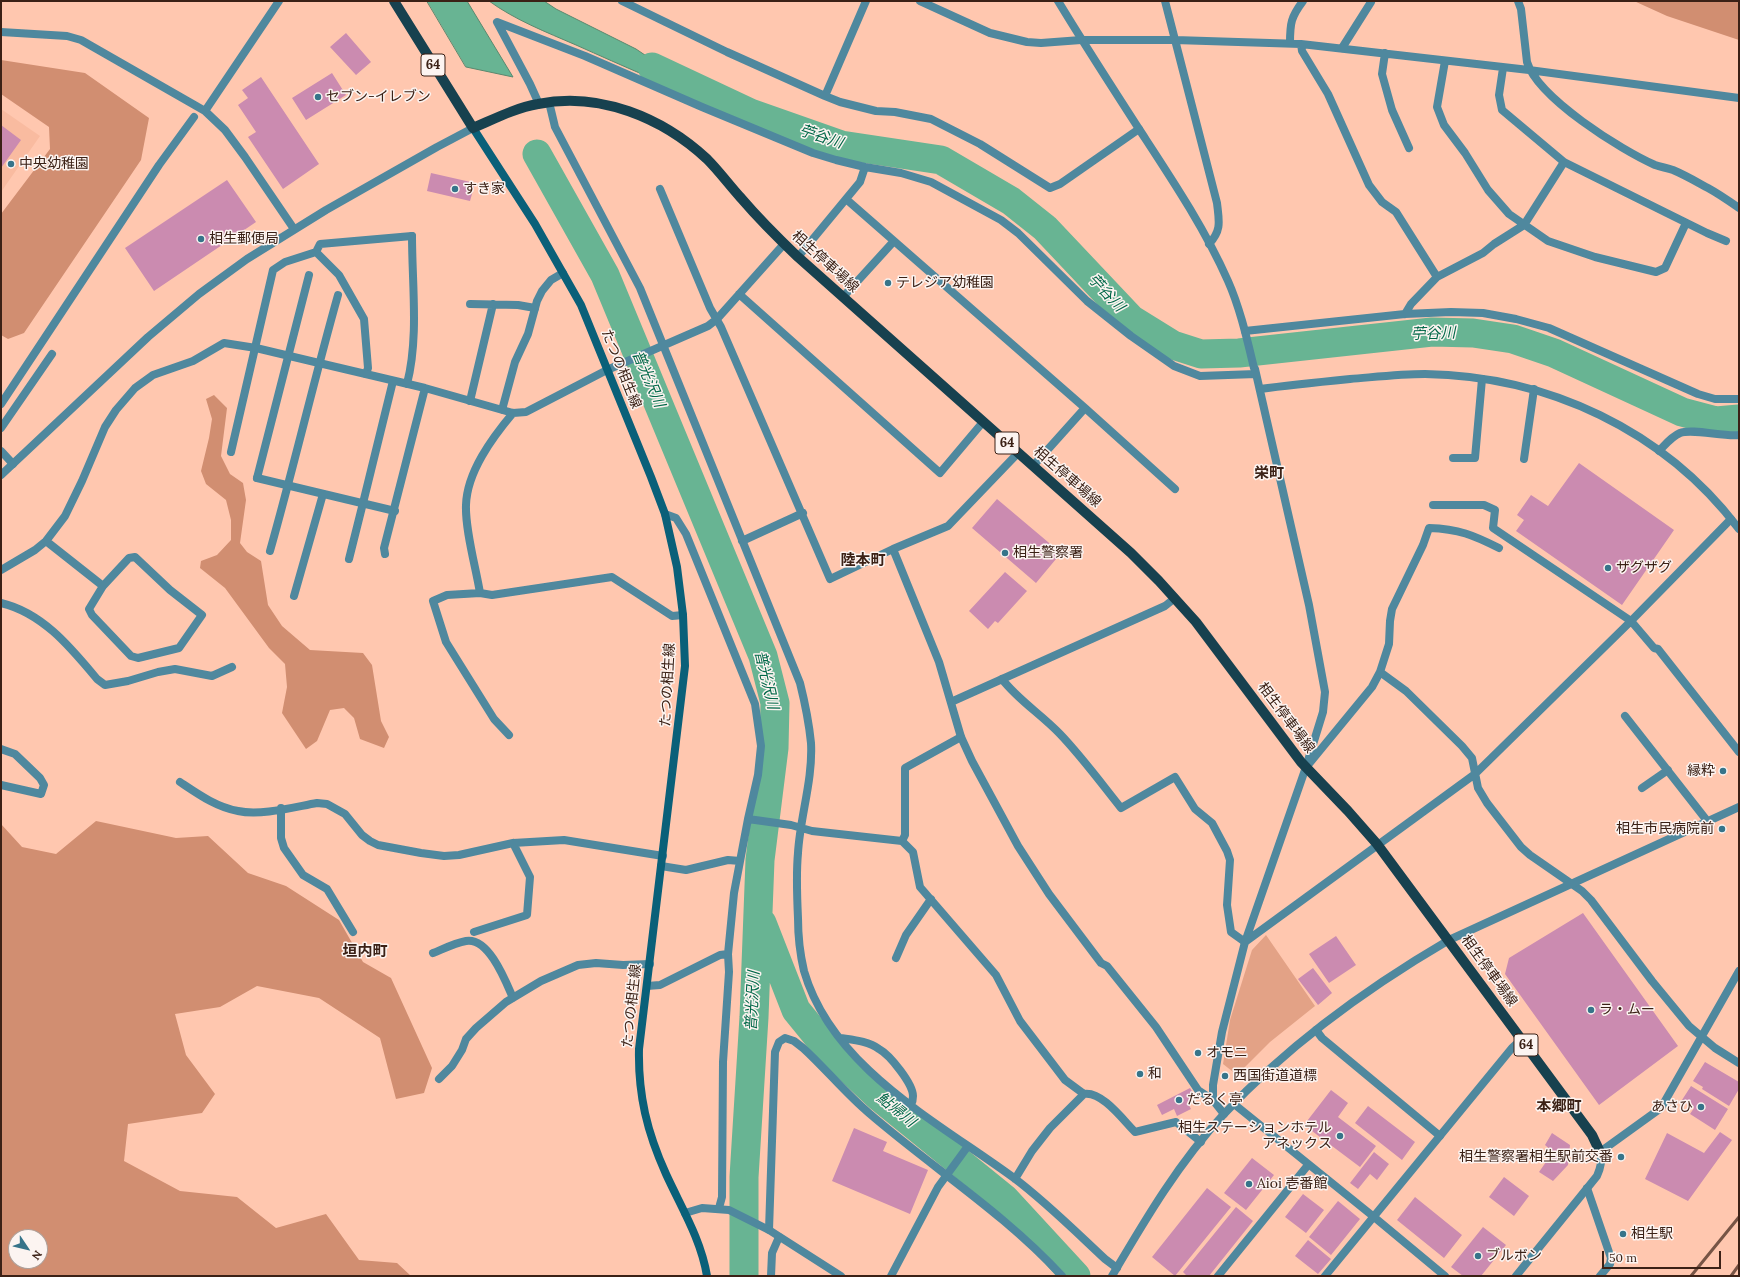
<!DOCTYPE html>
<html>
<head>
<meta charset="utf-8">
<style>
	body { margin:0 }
	#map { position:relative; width:1740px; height:1277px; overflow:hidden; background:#ffc7af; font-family:Lora,serif }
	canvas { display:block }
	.frame { position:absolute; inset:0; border:2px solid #3b2116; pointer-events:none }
	.north { position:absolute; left:8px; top:1229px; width:40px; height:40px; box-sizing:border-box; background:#fcf4f1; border:1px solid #afa099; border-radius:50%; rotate:125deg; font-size:11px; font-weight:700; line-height:16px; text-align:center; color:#3b2116 }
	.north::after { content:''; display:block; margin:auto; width:14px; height:18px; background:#36748a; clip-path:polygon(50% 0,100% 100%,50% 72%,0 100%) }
	.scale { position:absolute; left:1602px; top:1251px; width:119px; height:18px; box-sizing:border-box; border:2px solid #3b2116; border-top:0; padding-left:5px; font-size:12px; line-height:14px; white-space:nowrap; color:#3b2116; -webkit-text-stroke:3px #fcf4f1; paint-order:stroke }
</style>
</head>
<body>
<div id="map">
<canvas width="1740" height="1277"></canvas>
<div class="frame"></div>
<div class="north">N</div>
<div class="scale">50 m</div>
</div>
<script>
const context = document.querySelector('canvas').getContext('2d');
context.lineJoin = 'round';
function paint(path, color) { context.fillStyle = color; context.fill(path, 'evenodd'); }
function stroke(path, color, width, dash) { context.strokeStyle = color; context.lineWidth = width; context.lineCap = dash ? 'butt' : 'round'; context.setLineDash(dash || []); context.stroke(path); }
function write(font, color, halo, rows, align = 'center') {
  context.font = font + ' Lora,"Noto Sans JP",serif'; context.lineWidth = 3; context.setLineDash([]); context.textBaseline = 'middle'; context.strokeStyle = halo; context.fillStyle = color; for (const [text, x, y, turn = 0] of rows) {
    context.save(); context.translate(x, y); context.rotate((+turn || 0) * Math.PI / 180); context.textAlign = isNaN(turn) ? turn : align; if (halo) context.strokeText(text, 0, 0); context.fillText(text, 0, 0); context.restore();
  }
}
paint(new Path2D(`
	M1 109 40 136 1 192Z`), '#f9bba0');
paint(new Path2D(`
	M1266 935 1315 1006 1270 1042 1237 1075 1223 1064 1230 1020 1252 950Z`), '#e3a286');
paint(new Path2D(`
	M1634 1H1739V40L1667 16Z
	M1 60 85 73 149 118 141 160 24 333 8 339 1 335V214L50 149 49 127 1 94Z
	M214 395 227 408 221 456 230 474 243 483 246 500 240 543 247 552 261 561 268 605 282 626 310 650 363 653 372 665 381 721 389 737 384 748 360 739 354 718 344 708 330 710 317 741 306 749 282 713 287 687 285 664 269 648 225 588 200 568 201 561 217 555 231 540V520L226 500 206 484 201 471 209 438 212 419 206 399Z
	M96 821 176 838 208 836 248 873 286 886 339 920 363 962 391 978 432 1068 424 1093 396 1099 380 1038 319 998 257 986 220 1007 175 1014 186 1055 215 1094 202 1113 128 1124 124 1161 180 1191 237 1197 276 1228 326 1214 359 1260 397 1263 411 1276H1V824L22 847 56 854ZM16 1237H40V1261H16Z`), '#d18e71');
const water = new Path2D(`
	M427 1H467L513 77 466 67Z
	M489 1H544L556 9 636 49 719 105C670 87 623 66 576 45 546 32 515 20 489 1Z`);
paint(water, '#68b493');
stroke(water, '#5a886e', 1);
stroke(new Path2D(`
	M652 67 750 113 841 145 941 160 1011 201 1045 228 1131 319 1173 345 1201 354 1239 353 1432 332 1473 333 1513 339 1554 353 1682 412 1716 421 1739 419
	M537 154 605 275 763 656 775 703 774 748 760 860 754 1017 744 1177V1276
	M762 923 796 1010 827 1048 878 1096 1005 1199 1076 1276`), '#68b493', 29);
paint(new Path2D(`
	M346 33 371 62 356 75 330 47Z
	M332 73 346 95 306 120 292 98Z
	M261 77 319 164 283 189 248 137 256 132 238 105 248 98 242 90Z
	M1 125 21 140 1 168Z
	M431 173 475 183 470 201 427 191Z
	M227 180 256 222 154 291 125 248Z
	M1579 463 1674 530 1622 605 1516 531 1524 520 1517 515 1531 495 1548 506Z
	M997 499 1061 553 1036 583 972 528Z
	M1005 572 1027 591 998 623 995 621 988 629 969 611Z
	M1583 913 1678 1046 1599 1105 1505 974 1509 958Z
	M1336 936 1356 965 1329 983 1309 954Z
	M1313 968 1332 993 1318 1005 1298 979Z
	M1705 1062 1739 1082V1089L1729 1106 1702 1089 1703 1087 1693 1081Z
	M1691 1086 1728 1109 1715 1130 1690 1114 1694 1108 1682 1100Z
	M1190 1088 1196 1098 1187 1102 1191 1109 1177 1116 1174 1109 1162 1115 1157 1105Z
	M1331 1090 1348 1103 1338 1117 1376 1146 1360 1167 1304 1125Z
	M1368 1106 1415 1142 1402 1160 1355 1123Z
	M854 1128 887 1142 883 1151 928 1170 910 1214 832 1181Z
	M1720 1132 1732 1140 1688 1201 1645 1179 1667 1133 1704 1153Z
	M1552 1133 1570 1145 1568 1165 1553 1181 1539 1172 1553 1152 1545 1145Z
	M1374 1152 1389 1164 1377 1180 1370 1174 1358 1189 1350 1183Z
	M1252 1158 1274 1175 1246 1210 1224 1193Z
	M1504 1177 1529 1196 1514 1216 1489 1197Z
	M1207 1188 1231 1207 1175 1276 1152 1257Z
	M1303 1194 1324 1210 1306 1233 1285 1217Z
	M1415 1197 1462 1235 1444 1258 1397 1220Z
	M1338 1201 1360 1219 1331 1255 1309 1237Z
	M1236 1207 1253 1221 1209 1276H1187L1183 1272Z
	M1483 1227 1506 1245 1481 1276H1463L1451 1267Z
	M1308 1240 1331 1259 1318 1274 1295 1256Z`), '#cb8bb0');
stroke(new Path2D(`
	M1342 48 1371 2
	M316 252 320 244 412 236
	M470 304 518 305 535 308
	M470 401 493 304
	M1 404 159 165 194 117
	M231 452 273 270 285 262 316 252 339 275 364 319 368 368 366 374
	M1453 458H1475L1482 379
	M257 478 309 275
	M363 503 393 381
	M1433 505H1484L1495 510 1493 528 1631 621
	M270 551C294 466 314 380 338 295
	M294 596 323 494
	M1002 679C1018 700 1041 714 1060 734 1082 757 1101 783 1121 808L1175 777 1195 809 1212 823 1227 851 1230 860 1227 905 1231 932 1245 942
	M1 749 15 754 40 778 44 785 41 794 1 785
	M902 841 905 835V768L961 737
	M1587 1188 1611 1258 1610 1264 1600 1276`), '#4f889e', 8);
stroke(new Path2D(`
	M1374 1217 1445 1276`), '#4f889e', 8);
stroke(new Path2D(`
	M622 1 727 52 825 96 840 102 876 111 895 112 931 119 980 144 1050 188 1060 184 1139 129
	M920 1 990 33 1027 42 1041 43 1081 40H1175L1301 44 1529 70 1739 98
	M1165 1 1217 203C1219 221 1222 230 1209 244
	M1518 1 1521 9 1527 62C1538 98 1621 150 1655 165 1661 167 1667 168 1673 170 1685 175 1697 182 1708 188 1719 194 1729 201 1739 208
	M1 32 67 36 81 40 205 111 225 130 245 157 294 229
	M1290 43C1290 23 1291 17 1303 1
	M1301 44 1302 51 1328 94 1369 185 1382 202 1396 212 1437 277
	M1385 53 1382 74 1392 110 1409 148
	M1445 61 1437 107 1444 125 1465 153 1488 190 1509 214 1548 241 1595 257 1656 272 1665 268 1686 223
	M1503 68 1499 95 1502 110 1564 162 1707 233 1726 241
	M825 96 866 1
	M549 102 555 127 640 288 800 683C805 703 809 723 811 743 813 780 800 817 798 853 796 874 797 897 798 918 798 935 800 954 804 971 832 1068 938 1122 1014 1178 1046 1202 1075 1231 1105 1259L1117 1268
	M539 104 530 84 497 22 585 56 702 107 813 153 836 160 865 167 901 173 931 182 1001 220 1018 233 1087 301 1131 336 1174 366 1200 376 1256 374
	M205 111 279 1
	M660 189 710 308 721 327 830 579 893 549 948 526 1018 453
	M846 199 1085 408 1175 489
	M798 257 860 182 865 167
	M739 294 940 473 983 422
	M843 297 894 241
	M1405 314 1411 304 1437 277 1483 253 1494 244 1524 225 1564 162
	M1245 331 1405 314 1451 312 1483 313 1516 319 1549 328 1698 394 1715 399H1739
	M407 384C419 337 412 285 412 236
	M502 410 515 362 528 334 537 301 542 291 551 280 563 273
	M513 413C492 438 467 472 466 505 465 530 476 568 480 593L492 595 612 577 672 616 683 615
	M1 428 52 354
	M1 451 13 464
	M1659 451C1666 444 1671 437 1680 433 1692 428 1724 437 1739 435
	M1524 459 1534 389
	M1033 466 1085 408
	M257 478 395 511
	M665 514 676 518 686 534 755 704 761 746 758 775 748 819 734 893 728 954 729 972 723 1062 722 1197 719 1208
	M46 541 103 586 129 558 135 557 170 590 202 615 179 648 138 658 131 656 92 615 89 609 103 586
	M742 541 803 513
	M893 549 939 662 961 737 972 761 1018 846 1049 894 1101 963 1107 966 1156 1027 1198 1090 1213 1100
	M385 554 384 548 425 388
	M349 559 363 503
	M1 570 35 550 46 541 65 516 82 481 105 427 116 410 135 388 153 375 193 361 224 343 256 348 319 363 425 388 513 413 526 412 607 370 708 326 717 319 784 244
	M480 593 447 595 433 601 446 642 494 719 509 735
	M1 603C43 613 71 648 97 679L105 685 128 681 158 672 175 669 212 676 232 667
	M1631 621 1654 648 1658 649 1739 752
	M1380 672 1389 644 1390 621 1392 609 1423 545 1429 528C1459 529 1473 535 1499 548
	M951 702 1165 606 1175 598
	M1625 716 1708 822
	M1308 765 1372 687 1380 672 1406 691 1462 746 1472 758 1478 788 1487 803 1521 847 1530 855 1582 891 1591 900 1652 981 1689 1026 1715 1048 1739 1063
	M180 782C198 794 216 807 238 811 261 816 294 807 317 803L327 804 345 814 362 835 370 841 378 845 421 853 444 856 459 855 513 843 564 840 663 856
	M1642 788 1668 770
	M281 808V838L284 848 303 875 327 889 353 932
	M748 819 791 825 812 831 902 841 913 852 920 887 996 975 1020 1021 1065 1080 1084 1094
	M661 866 686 870 728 860 740 861
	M474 932 527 915 530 877 513 843
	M1245 942 1475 774 1631 621 1731 519
	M433 953C443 949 455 943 466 941 489 937 506 982 513 998
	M896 958 906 935 931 899
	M647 986 660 985 720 955 728 954
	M1316 1030 1322 1038 1440 1136
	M840 1038C853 1040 868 1041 879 1049 890 1055 913 1084 913 1096 913 1099 912 1103 911 1105
	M439 1079 452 1066 462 1050 466 1039 476 1028 506 1002 541 981 578 965 596 963 623 965 650 964
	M1224 1114 1213 1100V1085L1222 1032 1245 942 1306 767 1323 712 1325 692 1309 605 1255 369
	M1600 1152 1661 1108 1739 971
	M1015 1179 1032 1151 1050 1128 1084 1094C1102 1091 1123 1120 1135 1132L1176 1122 1201 1142
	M769 1230 775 1052 779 1042 785 1038 794 1041 803 1048C826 1069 846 1094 870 1114 934 1169 1005 1214 1062 1276
	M771 1276 772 1253 779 1237
	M891 1276 938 1187 968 1146
	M1218 1276 1308 1165`), '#4f889e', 8);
stroke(new Path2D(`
	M1058 1C1084 44 1112 87 1139 129 1171 178 1204 227 1228 281 1240 308 1247 339 1254 368
	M1260 389C1290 385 1320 382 1350 379 1375 377 1400 374 1425 374 1548 376 1664 430 1739 529
	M1 475 148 337 199 294 247 259 326 210 437 147 473 128
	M1234 1104 1374 1217
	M685 1213 702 1208 729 1210 769 1230 841 1276
	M1112 1276C1145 1220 1179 1162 1224 1114 1289 1044 1367 988 1449 940L1739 807
	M1325 1276 1512 1048 1522 1039
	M1516 1276 1597 1176C1601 1167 1602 1161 1600 1152`), '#4f889e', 8);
stroke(new Path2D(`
	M473 128 535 224 581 305 651 477 665 514 677 567 683 615 685 666 639 1049C638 1095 647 1132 666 1174 681 1207 701 1239 707 1276`), '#0a6079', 8);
stroke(new Path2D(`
	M394 1 473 128C494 119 515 108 538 104 599 91 663 118 707 159 719 171 730 186 741 198 759 219 778 238 798 257L1131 553 1159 581 1196 622 1301 762 1348 811 1377 844 1592 1135 1600 1152`), '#17414f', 10);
stroke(new Path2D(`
	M1691 1276 1739 1217
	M1731 1276 1739 1265`), '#775445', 3);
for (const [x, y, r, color] of [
	[318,97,4,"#36748a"],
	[11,164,4,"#36748a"],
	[455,189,4,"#36748a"],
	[201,239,4,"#36748a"],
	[888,283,4,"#36748a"],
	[1005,553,4,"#36748a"],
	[1608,568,4,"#36748a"],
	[1723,771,4,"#36748a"],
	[1722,829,4,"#36748a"],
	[1591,1010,4,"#36748a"],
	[1198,1053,4,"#36748a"],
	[1140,1074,4,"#36748a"],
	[1225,1076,4,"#36748a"],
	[1179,1100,4,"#36748a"],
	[1701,1107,4,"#36748a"],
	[1340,1136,4,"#36748a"],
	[1621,1157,4,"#36748a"],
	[1249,1184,4,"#36748a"],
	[1623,1234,4,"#36748a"],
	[1478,1256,4,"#36748a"]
]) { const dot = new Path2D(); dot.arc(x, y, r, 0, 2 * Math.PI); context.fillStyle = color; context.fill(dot); stroke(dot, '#fcf4f1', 1.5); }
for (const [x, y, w] of [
	[433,65,24],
	[1007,443,24],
	[1526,1045,24]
]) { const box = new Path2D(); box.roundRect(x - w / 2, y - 11, w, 22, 3); context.fillStyle = '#fcf4f1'; context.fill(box); stroke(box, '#3b2116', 1); }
write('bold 13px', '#3b2116', null, [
	["64",433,65],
	["64",1007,443],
	["64",1526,1045]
]);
write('14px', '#3b2116', '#fcf4f1', [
	["セブン-イレブン",326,97],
	["中央幼稚園",19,164],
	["すき家",463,189],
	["相生郵便局",209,239],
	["テレジア幼稚園",896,283],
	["相生警察署",1013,553],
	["ザグザグ",1616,568],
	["縁粋",1715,771,"right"],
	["相生市民病院前",1714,829,"right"],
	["ラ・ムー",1599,1010],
	["オモニ",1206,1053],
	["和",1148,1074],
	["西国街道道標",1233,1076],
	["だるく亭",1187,1100],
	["あさひ",1693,1107,"right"],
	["相生ステーションホテル",1332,1128,"right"],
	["アネックス",1332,1144,"right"],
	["相生警察署相生駅前交番",1613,1157,"right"],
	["Aioi 壱番館",1257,1184],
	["相生駅",1631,1234],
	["ブルボン",1486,1256]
], 'left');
write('14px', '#3b2116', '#fcf4f1', [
	["相生停車場線",825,262,42],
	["たつの相生線",621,369,68],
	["相生停車場線",1067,477,41],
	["たつの相生線",668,685,-87],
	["相生停車場線",1286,718,53],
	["相生停車場線",1489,971,54],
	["たつの相生線",632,1006,-84]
]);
write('italic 15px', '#006848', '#fcf4f1', [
	["苧谷川",821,137,18],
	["苧谷川",1106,293,47],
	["苧谷川",1433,334,-2],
	["普光沢川",648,379,67],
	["普光沢川",766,680,77],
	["普光沢川",753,1001,-87],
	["鮎帰川",896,1110,39]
]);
write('bold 15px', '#3b2116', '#fcf4f1', [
	["栄町",1269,474],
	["陸本町",863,561],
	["垣内町",365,952],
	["本郷町",1559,1107]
]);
</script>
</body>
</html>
